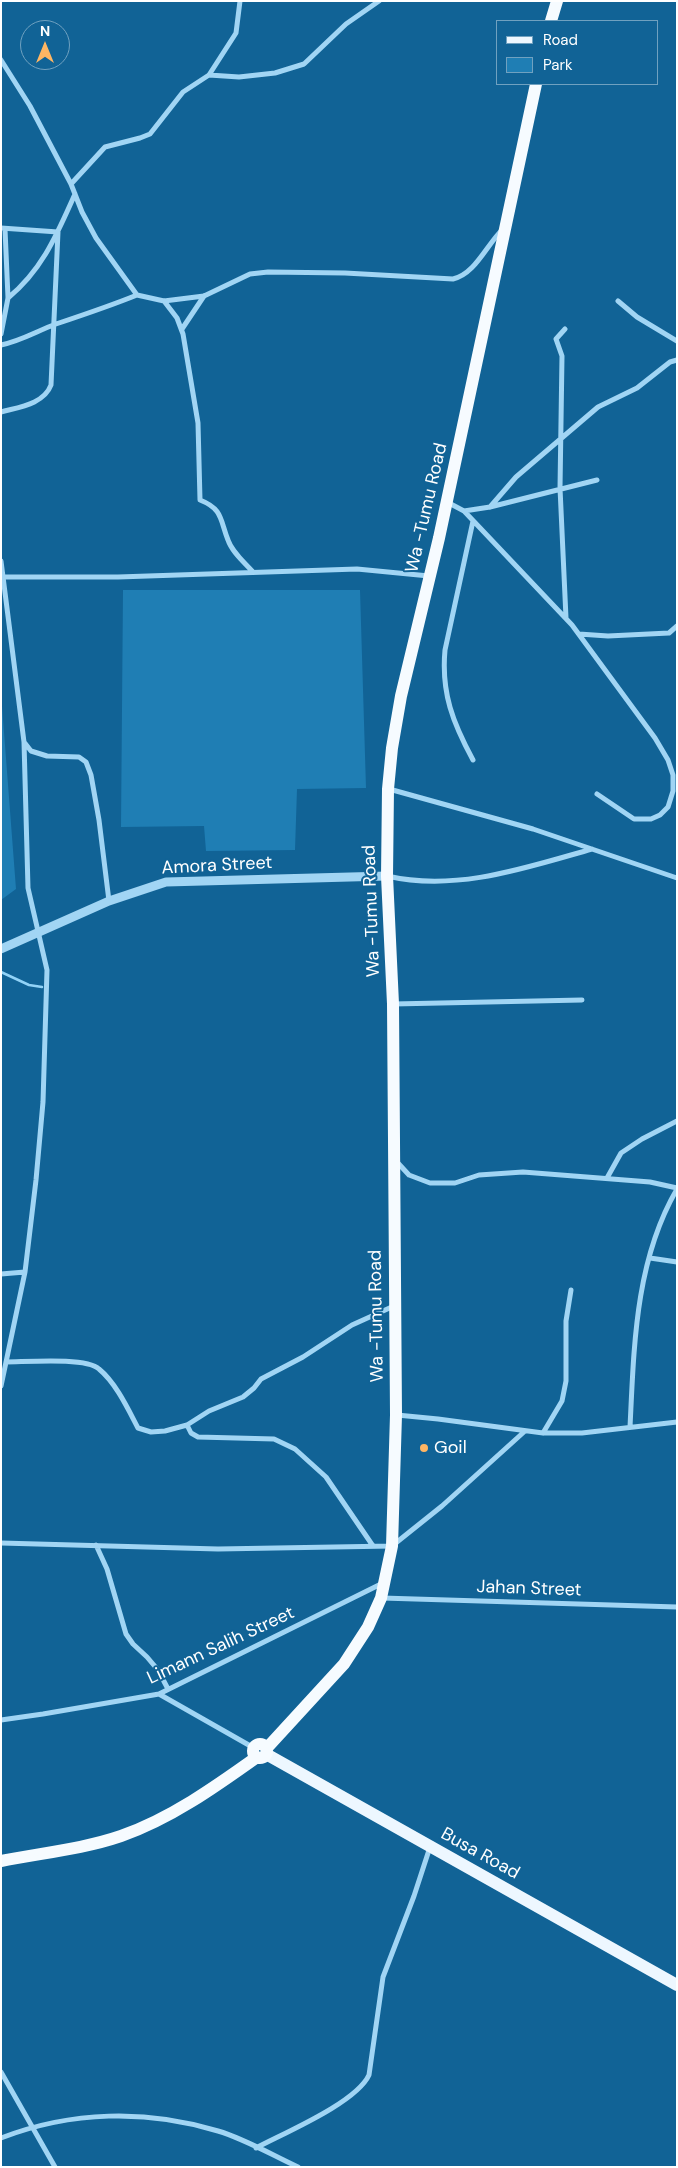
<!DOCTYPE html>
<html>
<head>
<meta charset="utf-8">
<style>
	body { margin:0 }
	#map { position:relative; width:678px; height:2168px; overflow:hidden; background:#116396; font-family:"DM Sans",sans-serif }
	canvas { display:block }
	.frame { position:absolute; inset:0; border:2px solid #fff; pointer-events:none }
	.legend { position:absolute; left:496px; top:20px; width:162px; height:65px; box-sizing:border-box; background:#116396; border:1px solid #70a1c0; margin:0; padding:6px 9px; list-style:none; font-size:15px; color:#fff }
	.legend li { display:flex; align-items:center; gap:10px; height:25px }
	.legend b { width:25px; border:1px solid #70a1c0 }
	.north { position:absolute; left:20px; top:20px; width:50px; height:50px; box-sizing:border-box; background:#116396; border:1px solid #70a1c0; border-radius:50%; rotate:0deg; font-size:14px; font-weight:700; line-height:20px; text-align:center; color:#fff }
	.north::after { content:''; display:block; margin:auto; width:18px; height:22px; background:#ffb663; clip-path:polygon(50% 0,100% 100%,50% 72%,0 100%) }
</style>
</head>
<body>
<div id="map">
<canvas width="678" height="2168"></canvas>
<div class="frame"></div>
<ul class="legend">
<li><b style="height:6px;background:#edf7ff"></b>Road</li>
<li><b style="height:14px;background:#1f7eb4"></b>Park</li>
</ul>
<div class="north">N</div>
</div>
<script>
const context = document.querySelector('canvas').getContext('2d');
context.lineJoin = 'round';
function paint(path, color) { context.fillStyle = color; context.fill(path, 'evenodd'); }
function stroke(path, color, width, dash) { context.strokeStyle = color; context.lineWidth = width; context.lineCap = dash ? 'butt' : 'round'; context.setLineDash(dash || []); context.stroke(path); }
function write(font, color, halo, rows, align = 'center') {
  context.font = font + ' "DM Sans",sans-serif'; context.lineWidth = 4; context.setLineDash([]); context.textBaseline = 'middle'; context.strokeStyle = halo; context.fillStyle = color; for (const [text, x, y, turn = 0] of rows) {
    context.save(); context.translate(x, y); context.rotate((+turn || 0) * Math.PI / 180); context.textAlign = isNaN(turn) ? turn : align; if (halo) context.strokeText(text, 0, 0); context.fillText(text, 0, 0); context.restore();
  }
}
paint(new Path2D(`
	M123 590H360L366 788 297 789 295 850 206 851 204 826 121 827Z
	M1 693 16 889 1 900Z`), '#1f7eb4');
stroke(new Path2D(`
	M1 972 29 985 42 987`), '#92d3f7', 2.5);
stroke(new Path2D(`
	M1 60 30 106 71 184 82 212 96 238 137 295 164 301 204 296 250 274 268 272 345 273 453 279C475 274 486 246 502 230
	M209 75 239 77 275 73 304 64 346 24 379 1
	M71 184 105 147 140 138 150 134 183 92 209 75 236 33 240 1
	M1 228 58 232
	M8 298C43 269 57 234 75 194
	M164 301 177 318 183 334 198 423 200 500C223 509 220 520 228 540 232 552 244 562 252 571
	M618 301 637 317 677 341
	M182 329 204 296
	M565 329 556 339 562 356 560 488 566 618
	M1 334 8 298 5 229
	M1 345C21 341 37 331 56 324 83 315 110 306 137 295
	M1 412C19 407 44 404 51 385L58 232
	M447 502 464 511 572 625 655 738 668 760 673 775V791L668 807 660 815 651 819H634L597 794
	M490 507 516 477 598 407 637 388 670 362 677 360
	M464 511 490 507 597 480
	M473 521 445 650C441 693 453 723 473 760
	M1 561 24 742 31 751 47 756 79 757 86 762 91 775 99 820 109 901
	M3 577H118L357 569 429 576
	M579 634 608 636 669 633 677 626
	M389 789 533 829 677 878
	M387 876C456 892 525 868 592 849
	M393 1004 582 1000
	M397 1162 409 1175 430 1183H455L479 1175 523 1172 650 1182 677 1188
	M607 1178 621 1153 642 1139 677 1121
	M650 1258 677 1262
	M1 1274 25 1272
	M6 1362C26 1362 86 1357 99 1369 116 1383 128 1409 138 1428L151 1432 165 1431 187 1425 209 1411 243 1397 254 1388 261 1379 303 1357 352 1325 394 1306
	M1 1386 25 1272 36 1180 43 1102 47 970 28 888 24 742
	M397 1415 438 1419 543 1433H582L677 1422
	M187 1425 191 1433 198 1437 274 1439 295 1449 326 1477 373 1546
	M630 1427C634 1347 635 1261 677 1189
	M543 1433 562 1401 566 1381V1321L571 1290
	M1 1543 218 1549 392 1546 442 1506 525 1431
	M96 1545 107 1569 126 1634 133 1644 147 1657 158 1670 168 1689
	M382 1598 677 1607
	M159 1694 254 1748
	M1 1720 43 1714 159 1694 383 1583
	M1 2072 55 2167
	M1 2138C71 2111 146 2109 218 2131 245 2139 272 2155 298 2167
	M256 2148C284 2133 356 2103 369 2075L383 1977 414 1896 430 1847`), '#a1d5f4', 5);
stroke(new Path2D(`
	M1 949 109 901 166 882 387 876`), '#a1d5f4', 9);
stroke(new Path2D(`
	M266 1754 677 1985`), '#edf7ff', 12);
stroke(new Path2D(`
	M551 21 557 1
	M253 1751a7 7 0 1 1 14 0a7 7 0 1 1-14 0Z
	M266 1749 344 1664 368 1627 381 1598 392 1546 396 1415 393 1004 387 876 388 789 392 748 401 696 439 538 536 84
	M1 1861C41 1853 83 1849 121 1836 170 1819 215 1787 257 1757`), '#f6fbff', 12);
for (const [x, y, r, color] of [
	[424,1448,5,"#ffb663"]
]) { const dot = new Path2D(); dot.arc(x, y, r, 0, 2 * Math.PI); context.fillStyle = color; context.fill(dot); stroke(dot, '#116396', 2); }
write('18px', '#fff', '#116396', [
	["Wa -Tumu Road",427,508,-77],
	["Amora Street",217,866,-3],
	["Wa -Tumu Road",372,911,-92],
	["Wa -Tumu Road",377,1316,-91],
	["Jahan Street",529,1589,2],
	["Limann Salih Street",221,1646,-25],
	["Busa Road",480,1854,29]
]);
write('18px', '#fff', '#116396', [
	["Goil",434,1448]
], 'left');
</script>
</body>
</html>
